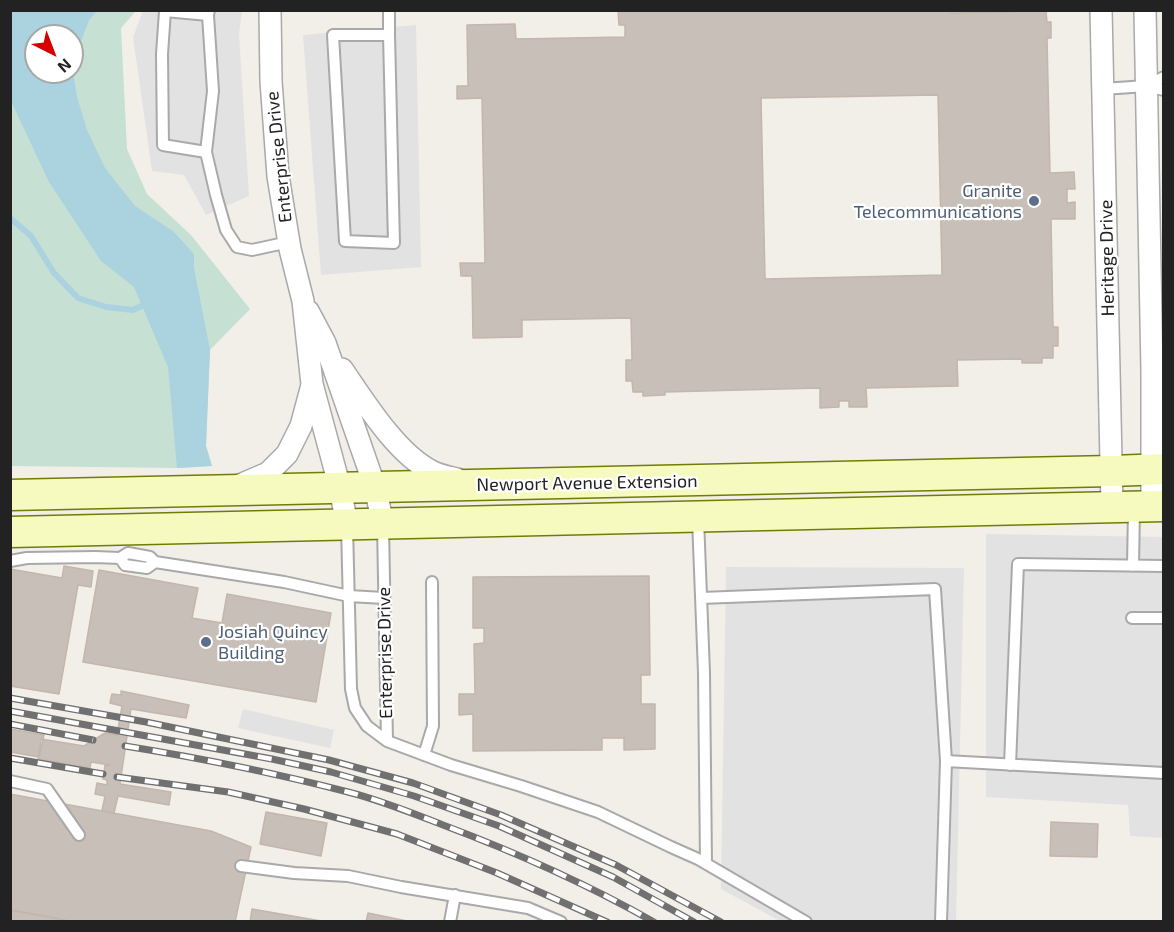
<!DOCTYPE html>
<html>
<head>
<meta charset="utf-8">
<style>
	body { margin:0 }
	#map { position:relative; width:1174px; height:932px; overflow:hidden; background:#f2efe9; font-family:"Exo 2",sans-serif }
	canvas { display:block }
	.frame { position:absolute; inset:0; border:12px solid #222; pointer-events:none }
	.north { position:absolute; left:24px; top:24px; width:60px; height:60px; box-sizing:border-box; background:#fff; border:2px solid #a7a7a7; border-radius:50%; rotate:138deg; font-size:16px; font-weight:700; line-height:24px; text-align:center; color:#222 }
	.north::after { content:''; display:block; margin:auto; width:21px; height:27px; background:#d40000; clip-path:polygon(50% 0,100% 100%,50% 72%,0 100%) }
</style>
</head>
<body>
<div id="map">
<canvas width="1174" height="932"></canvas>
<div class="frame"></div>
<div class="north">N</div>
</div>
<script>
const context = document.querySelector('canvas').getContext('2d');
context.lineJoin = 'round';
function paint(path, color) { context.fillStyle = color; context.fill(path, 'evenodd'); }
function stroke(path, color, width, dash) { context.strokeStyle = color; context.lineWidth = width; context.lineCap = dash ? 'butt' : 'round'; context.setLineDash(dash || []); context.stroke(path); }
function write(font, color, halo, rows, align = 'center') {
  context.font = font + ' "Exo 2",sans-serif'; context.lineWidth = 4.5; context.setLineDash([]); context.textBaseline = 'middle'; context.strokeStyle = halo; context.fillStyle = color; for (const [text, x, y, turn = 0] of rows) {
    context.save(); context.translate(x, y); context.rotate((+turn || 0) * Math.PI / 180); context.textAlign = isNaN(turn) ? turn : align; if (halo) context.strokeText(text, 0, 0); context.fillText(text, 0, 0); context.restore();
  }
}
paint(new Path2D(`
	M11 11H136L121 28 127 149 147 194 191 235 250 309 210 350 206 446 212 466 177 468 11 466ZM36 36H72V72H36Z`), '#c6e0d4');
paint(new Path2D(`
	M143 11H242L239 34 249 196 206 215 184 175 152 171 133 37Z
	M416 25 421 267 321 275 303 35Z
	M986 534 1163 537V838L1130 836 1128 805 986 797Z
	M726 567 964 568 956 921H780L721 889Z
	M243 709 334 730 330 748 238 728Z`), '#e2e2e2');
paint(new Path2D(`
	M11 10 97 11 89 20 72 66 77 97 87 130 105 168 135 206 173 231 194 254V268L210 350 206 446 212 466 177 468 168 367 134 287 101 261 49 182 11 101ZM36 36H72V72H36Z`), '#aad3df');
stroke(new Path2D(`
	M10 218 31 236 54 273 78 298 106 307 133 310 148 303`), '#aad3df', 6);
const building = new Path2D(`
	M618 10H950V13L1014 12V10L1046 11 1047 22H1051V38H1047L1050 173 1074 172 1075 189H1067V203L1075 202V219H1051L1053 327H1058V346H1053V358H1042V363H1022V359L957 360 958 386 866 388 867 407H849V401H839V407L820 408V388L665 392V395L643 396V392H633L632 381H626V360H632L631 318 522 320V337L473 338 472 276H461L460 263H485L482 98 457 99V86H468L467 25 515 24 516 39 625 37V25H619ZM938 95 942 275 765 279 761 98Z
	M64 566 93 571 91 587 78 585 59 694 10 686V569L62 578Z
	M99 570 198 588 192 618 222 623 227 594 331 613 316 702 83 662Z
	M649 576 650 675H641V704H655V749L624 750V738H602V750L473 751V714L459 715V694H475L474 644 484 643V628H473V577Z
	M121 691 189 705 186 718 131 709 120 784 171 792 169 805 118 796 114 813 102 811 105 796 95 794 97 783 107 785V780L103 779 105 765 110 766V765L91 762 90 768 38 759 41 739 84 746 105 733 117 735 122 706 110 703 112 694 121 695Z
	M10 729 44 735 39 757 10 752Z
	M10 794 211 831 251 847 235 922H74L10 910Z
	M266 812 327 823 321 856 260 844Z
	M1051 822 1098 824 1097 857 1050 856Z
	M252 909 327 922H250Z
	M10 910 46 916 74 922H10Z
	M368 913 412 922H366Z`);
paint(building, '#c7bfb8');
stroke(building, '#c4b6ab', 1.5);
const lane = new Path2D(`
	M209 10 208 15 165 11 162 54 163 145 206 152 216 195 226 230 237 247 252 250 289 242
	M389 10V35L394 243 345 241 333 35H389
	M1146 86 1164 77
	M1103 89 1146 86 1164 90
	M206 152 213 91 208 15
	M698 519 704 673 706 863
	M383 525 387 741
	M347 526 351 689 355 708 367 726 387 741 451 765 521 786 598 812 671 847 698 859 806 922
	M120 558 125 565 147 568 155 562
	M10 561 27 558 95 557 120 558 128 553 150 557 155 562 284 582 349 596 384 598
	M1133 566 1134 509
	M701 598 935 589 946 761
	M1132 618H1164
	M424 755 433 726 432 582
	M1010 765 1018 564 1164 566
	M10 781 47 789 79 835
	M241 866 294 873 348 876 401 887 528 908 561 922
	M450 922 455 895
	M941 922 946 761 1164 773`);
const street = new Path2D(`
	M270 10 271 81 278 176 290 249 303 301 312 384 340 488 347 525
	M1101 10 1112 506
	M1145 10 1152 371V506
	M308 311 325 343 375 487 383 524
	M342 369C364 401 396 453 431 471 438 475 449 477 457 479
	M240 485 268 473 287 454 301 426 312 385`);
const secondary = new Path2D(`
	M10 495 1112 471 1164 469
	M10 532 1164 506`);
stroke(lane, '#a9a9a9', 14);
stroke(street, '#a9a9a9', 24);
stroke(secondary, '#707d05', 33);
stroke(lane, '#fff', 10);
stroke(street, '#fff', 21);
stroke(secondary, '#f7fabf', 30);
const rail = new Path2D(`
	M10 698 146 722 329 760 413 783 501 815 616 865 721 922
	M10 711 272 759 331 772 414 796 499 826 613 877 694 922
	M10 724 93 740
	M125 746C200 758 275 773 348 792 380 800 412 813 443 825 515 852 587 884 654 922
	M10 758 103 774
	M117 777 228 792 304 809 397 834 497 873 607 922`);
stroke(rail, '#707070', 7);
stroke(rail, '#fff', 4.5, [14]);
for (const [x, y, r, color] of [
	[1034,201,6,"#5c6f8a"],
	[206,642,6,"#5c6f8a"]
]) { const dot = new Path2D(); dot.arc(x, y, r, 0, 2 * Math.PI); context.fillStyle = color; context.fill(dot); stroke(dot, '#fff', 2); }
write('18px', '#222', '#fff', [
	["Enterprise Drive",279,157,-96],
	["Heritage Drive",1107,258,-91],
	["Newport Avenue Extension",587,483,-1],
	["Enterprise Drive",385,653,-91]
]);
write('18px', '#4e5e75', '#fff', [
	["Granite",1022,191],
	["Telecommunications",1022,212],
	["Josiah Quincy",218,632,"left"],
	["Building",218,653,"left"]
], 'right');
</script>
</body>
</html>
